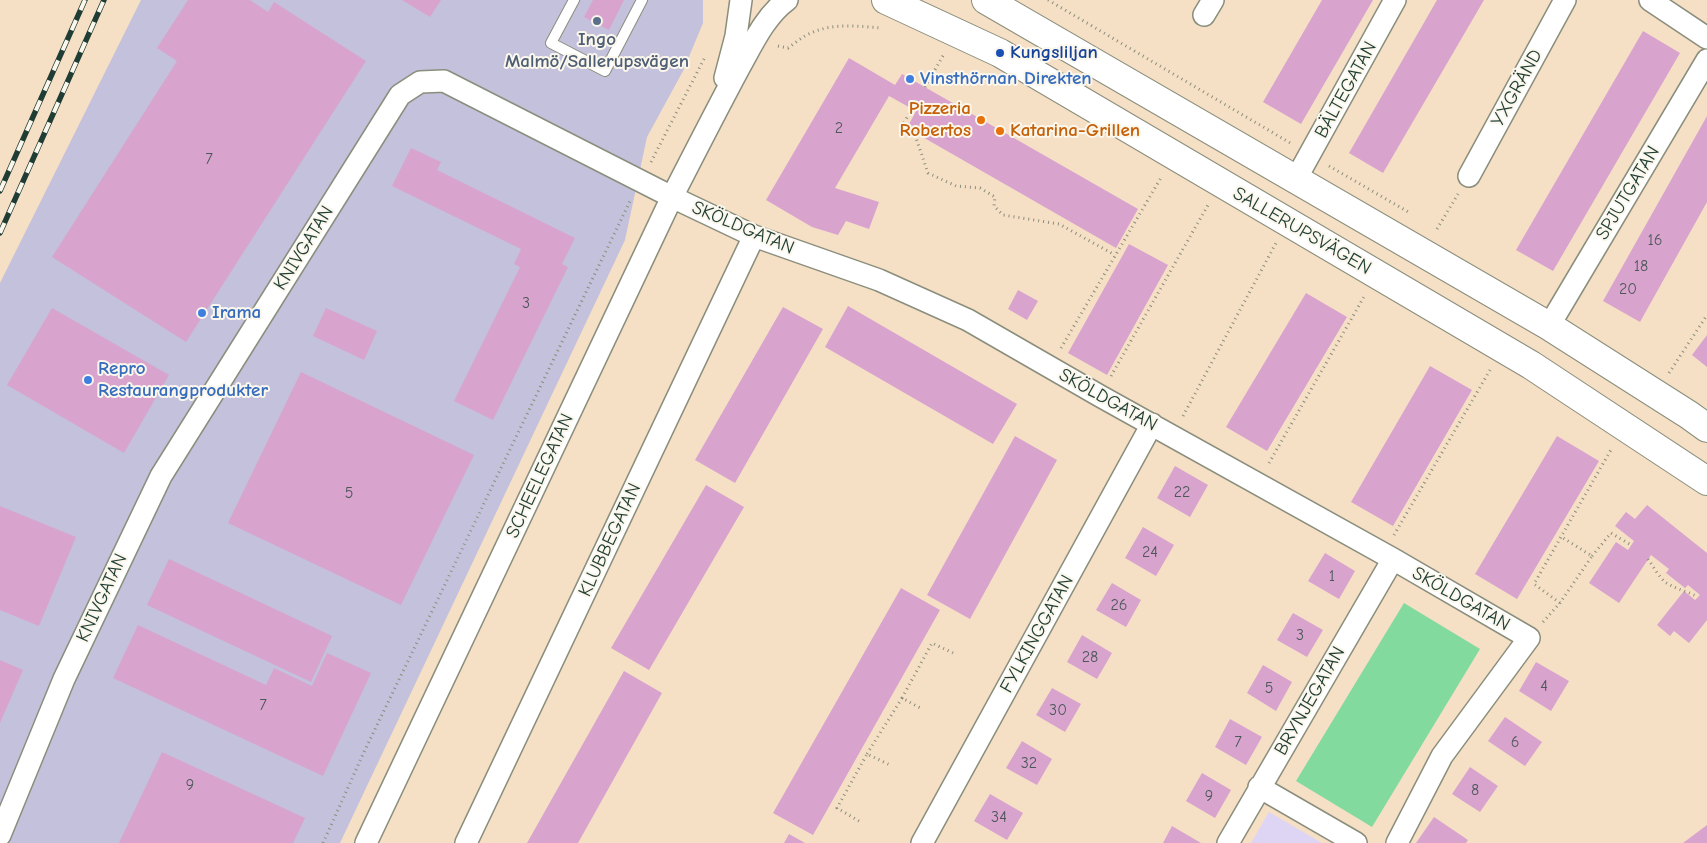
<!DOCTYPE html>
<html>
<head>
<meta charset="utf-8">
<style>
	body { margin:0 }
	canvas { display:block; background:#f5dfc5 }
</style>
</head>
<body>
<canvas width="1707" height="843"></canvas>
<script>
const context = document.querySelector('canvas').getContext('2d');
context.lineJoin = 'round';
function paint(path, color) { context.fillStyle = color; context.fill(path, 'evenodd'); }
function stroke(path, color, width, dash) { context.strokeStyle = color; context.lineWidth = width; context.lineCap = dash ? 'butt' : 'round'; context.setLineDash(dash || []); context.stroke(path); }
function write(font, color, halo, rows, align = 'center') {
  context.font = font + ' "Comic Neue",sans-serif'; context.lineWidth = 4; context.setLineDash([]); context.textBaseline = 'middle'; context.strokeStyle = halo; context.fillStyle = color; for (const [text, x, y, turn = 0] of rows) {
    context.save(); context.translate(x, y); context.rotate((+turn || 0) * Math.PI / 180); context.textAlign = isNaN(turn) ? turn : align; if (halo) context.strokeText(text, 0, 0); context.fillText(text, 0, 0); context.restore();
  }
}
paint(new Path2D(`
	M1269 812 1322 843H1251Z`), '#ded5f5');
paint(new Path2D(`
	M141 0H703V23L683 71 647 137 625 240 340 843H0V283Z`), '#c3c1db');
paint(new Path2D(`
	M1404 603 1480 649 1372 827 1296 781Z`), '#83da9f');
paint(new Path2D(`
	M188 0H250L268 12 274 2 366 61 186 342 52 257 177 61 157 48Z
	M402 0H441L430 17Z
	M593 0H624L609 30 584 17Z
	M1322 0H1373L1301 124 1263 102Z
	M1437 0H1484L1383 173 1349 153Z
	M1643 31 1680 53 1553 271 1516 250Z
	M849 58 895 85 902 74 1138 209 1116 248 907 128 916 111 889 96 835 188 879 202 869 229 846 221 838 235 812 227 766 200Z
	M1707 116V202L1640 322 1603 301Z
	M411 148 441 162 437 170 575 238 562 264 568 267 493 420 454 401 520 267 514 264 521 249 392 186Z
	M1129 244 1168 265 1107 375 1068 353Z
	M1018 290 1038 301 1027 320 1008 309Z
	M1306 293 1347 317 1267 451 1226 427Z
	M848 306 1017 404 993 444 825 347Z
	M783 307 823 329 735 483 695 460Z
	M52 308 169 375 124 453 7 385Z
	M326 308 377 331 364 360 313 336Z
	M1707 335V367L1692 355Z
	M1430 366 1472 390 1393 526 1351 502Z
	M301 372 474 455 401 605 228 523Z
	M1015 436 1057 460 970 619 927 595Z
	M1557 436 1599 461 1517 599 1475 574Z
	M1175 466 1208 485 1190 517 1157 498Z
	M706 485 744 507 649 670 611 648Z
	M1647 505 1707 553V620L1689 643 1674 631 1670 636 1657 625 1684 591 1695 600 1700 595 1688 585 1685 588 1666 573 1669 569 1651 555 1619 603 1589 583 1616 542 1628 550 1634 541 1615 526 1626 512 1635 519Z
	M0 506 76 537 39 626 0 610Z
	M1143 527 1174 545 1156 576 1125 558Z
	M1325 553 1355 571 1339 599 1308 581Z
	M169 559 332 636 311 682 147 605Z
	M1112 583 1141 600 1126 627 1096 610Z
	M901 588 940 610 813 835 773 813Z
	M1293 613 1323 630 1307 657 1277 640Z
	M138 625 266 685 274 668 312 686 327 653 371 673 323 776 113 678Z
	M1082 635 1112 653 1097 679 1067 662Z
	M0 660 23 670 0 723Z
	M1536 662 1569 681 1551 711 1519 691Z
	M1263 665 1292 682 1276 711 1247 693Z
	M624 671 662 693 578 843H527Z
	M1052 688 1081 704 1065 732 1036 715Z
	M1505 717 1542 742 1525 766 1488 741Z
	M1230 719 1262 737 1246 765 1215 747Z
	M1022 741 1052 759 1037 785 1006 768Z
	M162 752 305 818 293 843H119Z
	M1470 767 1498 786 1480 812 1452 794Z
	M1202 773 1231 790 1215 818 1186 801Z
	M990 794 1023 813 1007 840 974 821Z
	M1434 817 1468 840 1466 843H1416Z
	M1707 825V843H1683Z
	M1172 826 1201 843H1163Z
	M789 834 805 843H784Z`), '#d8a4ce');
const service = new Path2D(`
	M574 0 551 43 605 71 642 0`);
const minor = new Path2D(`
	M1650 0 1707 38
	M1204 15 1213 0
	M725 78 736 36 741 0
	M1469 176 1565 0
	M1296 179 1395 0
	M1549 326 1707 60
	M1259 787 1356 843
	M0 835 64 679 161 476 400 95 420 82 444 81 672 197 754 236 879 280 968 320 1100 396 1393 559 1529 638 1442 756 1397 843
	M366 843 672 197C694 154 716 111 739 68 752 45 765 16 787 0
	M466 843 754 236
	M922 843 1152 424
	M1228 843 1393 559`);
const secondary = new Path2D(`
	M886 0 1000 53 1531 365 1707 481
	M986 0 1549 326 1689 415 1707 428`);
stroke(service, '#8a8e7c', 12);
stroke(minor, '#8a8e7c', 24);
stroke(secondary, '#8a8e7c', 30);
stroke(new Path2D(`
	M1048 0 1292 144
	M778 46 788 48C795 43 803 36 811 33 832 23 859 26 881 28
	M925 87 944 54
	M912 109 902 126 916 138 928 173 956 186 980 188 995 197 994 206 1003 215 1059 224 1115 255
	M651 162 705 57
	M1329 166 1410 213
	M1437 229 1458 194
	M1061 348 1162 176
	M1669 373 1707 315
	M1111 376 1208 205
	M1183 416 1276 243
	M1269 463 1365 295
	M1394 535 1490 370
	M1592 556 1611 533 1631 545
	M1648 559C1653 566 1659 577 1665 582 1675 589 1687 591 1698 597
	M1560 603 1534 584 1612 448
	M1543 622 1560 603 1592 556 1560 536
	M902 698 932 643 953 653
	M867 754 902 698 922 709
	M859 821 837 808 867 754 890 765
	M323 843 364 752 630 201`), '#8a8e7c', 3, [1, 4]);
stroke(service, '#fff', 10);
stroke(minor, '#fff', 21);
stroke(secondary, '#fff', 28);
const rail = new Path2D(`
	M0 191 85 0
	M0 233 104 0`);
stroke(rail, '#1f3d34', 5.5);
stroke(rail, '#fbf7ec', 4, [11]);
for (const [x, y, r, color] of [
	[597,21,5,"#5c6f8a"],
	[1000,53,5,"#1a4fb4"],
	[910,79,5,"#3f7fe0"],
	[981,120,5,"#e8710a"],
	[1000,131,5,"#e8710a"],
	[202,313,5,"#3f7fe0"],
	[88,380,5,"#3f7fe0"]
]) { const dot = new Path2D(); dot.arc(x, y, r, 0, 2 * Math.PI); context.fillStyle = color; context.fill(dot); stroke(dot, '#fbf7ec', 2); }
write('16px', '#4d575a', null, [
	["2",839,128],
	["7",209,159],
	["16",1655,240],
	["18",1641,266],
	["20",1628,289],
	["3",526,303],
	["22",1182,492],
	["5",349,493],
	["24",1150,552],
	["1",1332,576],
	["26",1119,605],
	["3",1300,635],
	["28",1090,657],
	["4",1544,686],
	["5",1269,688],
	["7",263,705],
	["30",1058,710],
	["7",1238,742],
	["6",1515,742],
	["32",1029,763],
	["9",190,785],
	["8",1475,790],
	["9",1209,796],
	["34",999,817]
]);
write('bold 19px', '#4e5e75', '#fbf7ec', [
	["Ingo",597,40],
	["Malmö/Sallerupsvägen",597,62]
]);
write('bold 19px', '#164399', '#fbf7ec', [
	["Kungsliljan",1010,53]
], 'left');
write('bold 19px', '#366cbe', '#fbf7ec', [
	["Vinsthörnan Direkten",920,79],
	["Irama",212,313],
	["Repro",98,369],
	["Restaurangprodukter",98,391]
], 'left');
write('19px', '#1f3d34', '#fbf7ec', [
	["YXGRÄND",1517,88,-61],
	["BÄLTEGATAN",1346,90,-61],
	["SPJUTGATAN",1628,193,-59],
	["SKÖLDGATAN",743,228,23],
	["SALLERUPSVÄGEN",1302,231,30],
	["KNIVGATAN",304,248,-58],
	["SKÖLDGATAN",1108,400,29],
	["SCHEELEGATAN",540,476,-65],
	["KLUBBEGATAN",610,540,-65],
	["KNIVGATAN",102,598,-65],
	["SKÖLDGATAN",1461,599,30],
	["FYLKINGGATAN",1037,634,-61],
	["BRYNJEGATAN",1310,701,-60]
]);
write('bold 19px', '#c56008', '#fbf7ec', [
	["Pizzeria",971,109],
	["Robertos",971,131],
	["Katarina-Grillen",1010,131,"left"]
], 'right');
</script>
</body>
</html>
